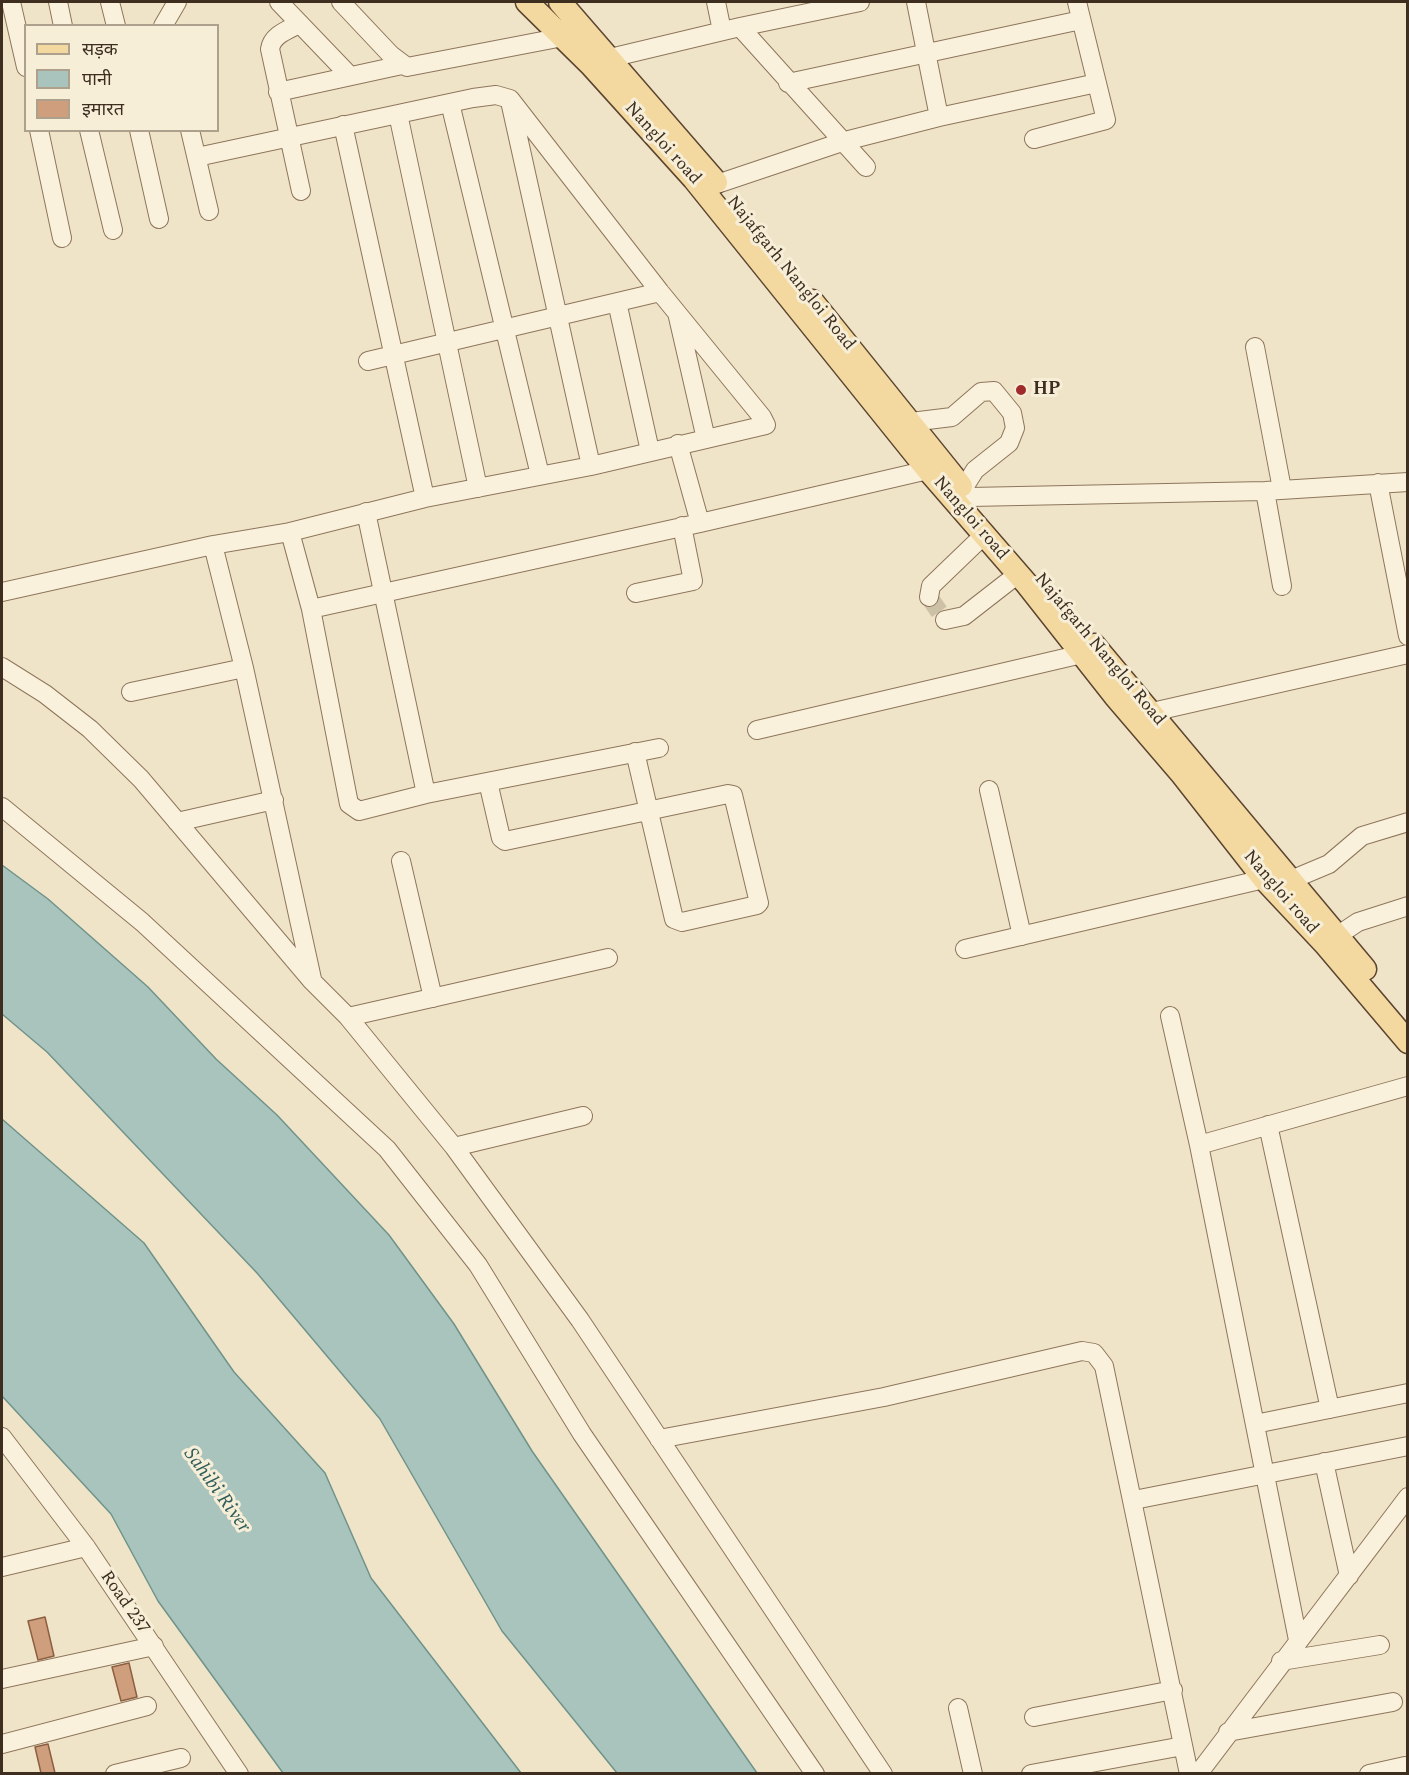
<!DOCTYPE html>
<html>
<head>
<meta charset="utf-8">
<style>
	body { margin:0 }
	#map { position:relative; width:1409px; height:1775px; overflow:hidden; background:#f0e4c8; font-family:Spectral,"Noto Sans Devanagari",serif }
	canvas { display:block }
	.frame { position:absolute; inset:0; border:3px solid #3d2e20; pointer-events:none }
	.legend { position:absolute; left:24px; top:24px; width:195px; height:108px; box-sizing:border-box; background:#f7eed8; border:2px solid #ada18e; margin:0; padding:8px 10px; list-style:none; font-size:18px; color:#3d2e20 }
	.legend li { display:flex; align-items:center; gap:12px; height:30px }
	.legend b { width:30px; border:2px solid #ada18e }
</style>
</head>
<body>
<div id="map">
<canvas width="1409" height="1775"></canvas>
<div class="frame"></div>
<ul class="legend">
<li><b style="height:8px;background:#f3d9a0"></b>सड़क</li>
<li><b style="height:16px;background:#a9c4bc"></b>पानी</li>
<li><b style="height:16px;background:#cf9f7d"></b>इमारत</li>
</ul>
</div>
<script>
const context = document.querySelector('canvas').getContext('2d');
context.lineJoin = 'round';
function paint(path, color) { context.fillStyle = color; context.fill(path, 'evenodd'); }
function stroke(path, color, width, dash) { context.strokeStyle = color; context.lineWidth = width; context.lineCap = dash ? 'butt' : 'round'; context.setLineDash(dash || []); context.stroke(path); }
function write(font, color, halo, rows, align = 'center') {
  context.font = font + ' Spectral,serif'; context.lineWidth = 6; context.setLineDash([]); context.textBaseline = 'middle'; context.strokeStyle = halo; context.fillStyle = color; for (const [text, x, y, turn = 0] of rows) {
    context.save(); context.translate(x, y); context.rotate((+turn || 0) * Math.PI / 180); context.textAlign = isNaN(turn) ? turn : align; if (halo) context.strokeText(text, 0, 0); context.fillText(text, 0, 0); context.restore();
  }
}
const water = new Path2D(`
	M2 865 48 899 148 987 216 1059 277 1115 389 1235 454 1324 532 1451 757 1773H617L502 1631 380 1419 257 1273 47 1052 2 1014Z
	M2 1119 144 1243 234 1372 325 1473 371 1578 521 1773H283L158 1601 111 1514 2 1396Z`);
paint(water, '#a9c4bc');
stroke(water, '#6f938a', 1.5);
const building = new Path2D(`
	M45 1617 54 1656 38 1660 28 1621Z
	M129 1663 137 1697 121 1701 112 1667Z
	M48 1744 55 1773H41L35 1747Z`);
paint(building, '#cf9f7d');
stroke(building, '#8d5f41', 1.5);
stroke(new Path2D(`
	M929 597 945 620`), '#ccc0a6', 18, [18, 9]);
const minor = new Path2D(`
	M11 2 26 67
	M58 2 63 26
	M110 2 116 26
	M279 2 350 76
	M341 2 391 55 407 67 563 37
	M716 2 722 31
	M916 2 939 117
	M299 24C288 30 272 35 270 49L301 191
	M163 26 177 2
	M740 27 866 167
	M610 58 740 27 860 2
	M788 83 1081 20
	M278 92 402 65
	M510 101 591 466
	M450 103 540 475
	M398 114 478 488
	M343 125 425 498
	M39 130 62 238
	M89 130 113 230
	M139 130 159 219
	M190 130 209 211
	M1034 139 1106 120 1077 2
	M717 184 845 141 939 117 1097 83
	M617 302 650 451
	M678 317 706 439
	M1255 347 1282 489
	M368 361 660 292
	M911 422 952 417 981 392 994 391 1012 413 1015 428 1009 443 975 470 963 489
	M678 444 700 523 928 470
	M1378 483 1408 636
	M1265 491 1282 586
	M959 506 970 497 1265 491 1408 482
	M366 512 426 794
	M290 532 311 609 349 804 359 811 426 794 659 748
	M213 545 244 668 312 979
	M2 592 213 545 290 532 425 498 591 466 766 425 762 417 660 292 510 99 496 95 473 98 197 157
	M636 593 693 581 682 526
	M929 597 931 586 984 535
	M311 609 700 523
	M945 620 964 616 1018 574
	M2 667 45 694 90 729 141 779 312 981 348 1017 454 1147 580 1320 883 1774
	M131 692 244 668
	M1152 712 1408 654
	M757 730 1082 654
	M488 782 501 838 505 841 728 794 733 795 759 903 757 905 682 922 674 919C661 863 648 808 635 752
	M989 790 1022 936
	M2 807 142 922 387 1149 478 1265 582 1434 815 1774
	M177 822 274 800
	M401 861 433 998
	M1291 880 1329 864 1362 836 1408 822
	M1328 942 1358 922 1408 906
	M965 949 1264 879
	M1170 1016 1199 1145 1298 1640
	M348 1017 608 958
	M1268 1125 1330 1409
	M1199 1145 1408 1086
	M454 1147 583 1116
	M1255 1424 1408 1393
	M2 1437 86 1547 239 1774
	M659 1439 884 1397 1082 1351 1094 1353 1104 1366 1189 1774
	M1324 1462 1349 1576
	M1134 1500 1408 1446
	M2 1567 86 1547
	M1281 1661 1380 1645
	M2 1679 154 1646
	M958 1708 973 1774
	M1034 1717 1173 1690
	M1228 1732 1393 1702
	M2 1744 147 1706
	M115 1774 181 1758
	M1031 1774 1183 1746
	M1198 1774 1408 1497
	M1369 1774 1405 1766`);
const major = new Path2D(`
	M527 2 591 65 694 179 928 470 1026 583 1115 696 1181 773 1264 879 1325 944 1408 1042
	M560 2 716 182
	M812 301 961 486
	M1094 645 1365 969`);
stroke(minor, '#8d765c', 20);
stroke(major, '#5b4430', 25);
stroke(minor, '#faf1dc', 18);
stroke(major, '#f3d9a0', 22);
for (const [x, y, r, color] of [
	[1021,390,6,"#9e2a2b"]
]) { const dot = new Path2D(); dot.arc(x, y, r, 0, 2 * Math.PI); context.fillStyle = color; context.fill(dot); stroke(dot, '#f7eed8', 2); }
write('18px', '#3d2e20', '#f7eed8', [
	["Nangloi road",662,144,48],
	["Najafgarh Nangloi Road",790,274,51],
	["Nangloi road",970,519,49],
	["Najafgarh Nangloi Road",1099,650,50],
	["Nangloi road",1280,893,49],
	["Road 237",124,1603,55]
]);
write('bold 18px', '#3d2e20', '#f7eed8', [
	["HP",1033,390]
], 'left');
write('italic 20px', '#2f5d5a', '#f7eed8', [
	["Sahibi River",216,1491,54]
]);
</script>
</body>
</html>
